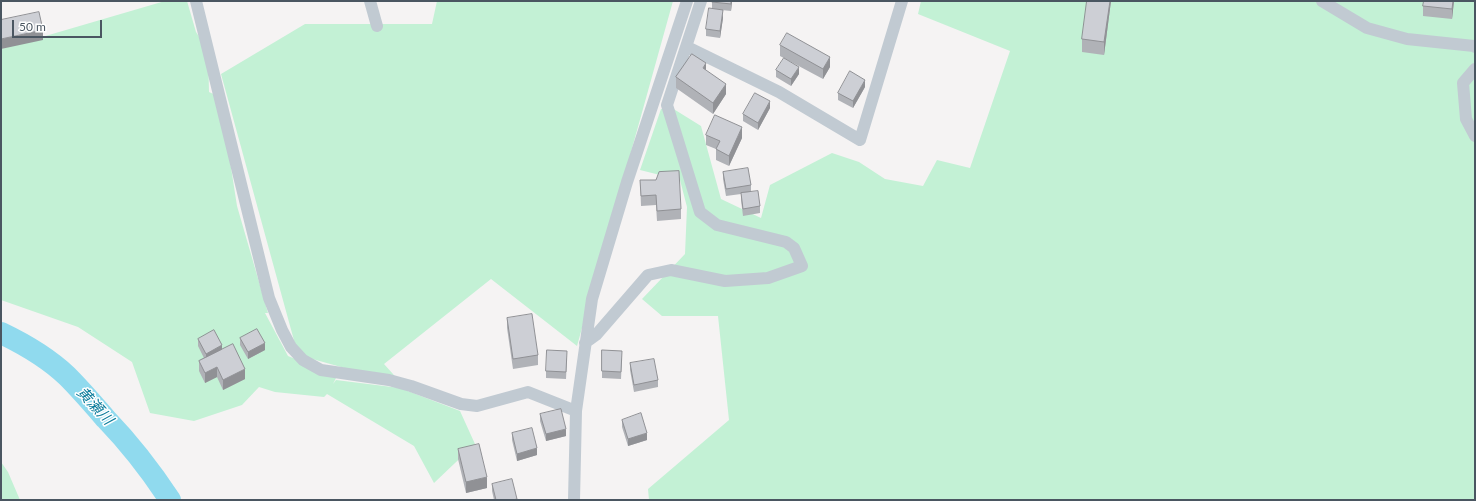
<!DOCTYPE html>
<html>
<head>
<meta charset="utf-8">
<style>
	body { margin:0 }
	#map { position:relative; width:1476px; height:501px; overflow:hidden; background:#f5f3f3; font-family:Lato,sans-serif }
	canvas { display:block }
	.frame { position:absolute; inset:0; border:2px solid #4a5661; pointer-events:none }
	.scale { position:absolute; left:12px; top:20px; width:90px; height:18px; box-sizing:border-box; border:2px solid #4a5661; border-top:0; padding-left:5px; font-size:12px; line-height:14px; white-space:nowrap; color:#4a5661; -webkit-text-stroke:3px #fff; paint-order:stroke }
</style>
</head>
<body>
<div id="map">
<canvas width="1476" height="501"></canvas>
<div class="frame"></div>
<div class="scale">50 m</div>
</div>
<script>
const context = document.querySelector('canvas').getContext('2d');
context.lineJoin = 'round';
function paint(path, color) { context.fillStyle = color; context.fill(path, 'evenodd'); }
function stroke(path, color, width, dash) { context.strokeStyle = color; context.lineWidth = width; context.lineCap = dash ? 'butt' : 'round'; context.setLineDash(dash || []); context.stroke(path); }
function write(font, color, halo, rows, align = 'center') {
  context.font = font + ' Lato,"Noto Sans JP",sans-serif'; context.lineWidth = 3; context.setLineDash([]); context.textBaseline = 'middle'; context.strokeStyle = halo; context.fillStyle = color; for (const [text, x, y, turn = 0] of rows) {
    context.save(); context.translate(x, y); context.rotate((+turn || 0) * Math.PI / 180); context.textAlign = isNaN(turn) ? turn : align; if (halo) context.strokeText(text, 0, 0); context.fillText(text, 0, 0); context.restore();
  }
}
paint(new Path2D(`
	M165 1H187L196 32 208 50 209 92 220 97 237 206 268 313H265L288 356 337 376 333 384 336 380 400 388 460 411 475 444 434 483 414 446 327 394 324 397 275 392 259 387 242 405 194 421 150 413 132 362 78 327 1 300V49Z
	M437 1H673L577 346 491 279 384 364 402 384 298 355 221 74 305 24H432Z
	M921 1H1475V500H649L648 489 729 420 718 316H662L642 299 685 254 687 207 680 180 640 170 661 109 672 108 701 126 721 199 761 218 770 185 832 153 859 162 885 179 923 186 937 160 970 168 1010 51 918 14Z
	M1 462 8 472 20 500H1Z`), '#c3f1d5');
stroke(new Path2D(`
	M1 333C24 344 49 359 67 376 81 390 93 404 106 419 130 444 151 471 170 500`), '#90daee', 22);
stroke(new Path2D(`
	M196 1 269 298 282 330 291 347 303 360 321 370 389 380 411 386 461 404 477 406 528 392 576 411
	M370 1 377 26
	M1322 1 1367 28 1407 39 1474 46 1475 47
	M687 47 779 92 860 140 902 1
	M1475 69 1463 83 1466 119 1475 136
	M585 343 596 335 648 275 671 270 725 281 768 278 802 266 794 248 786 242 717 225 700 212 667 105 701 1
	M574 500 576 411 592 299 627 182 687 1`), '#c1cad2', 12);
paint(new Path2D(`
	M712 1H732L731 11 712 9Z
	M1111 1 1104 55 1082 52V39Z
	M1454 1 1452 19 1423 16V6Z
	M723 18 720 38 706 36V29Z
	M780 45 830 67 823 79 780 56Z
	M706 70 726 94 713 114 676 88V77Z
	M776 70 799 74 791 86 776 77Z
	M865 87 853 108 838 100V93Z
	M770 108 758 130 743 121V114Z
	M706 135 742 138 729 166 716 160V149L706 145Z
	M723 172 751 185V192L760 206V213L743 216 741 200V194L726 196 723 179Z
	M640 180 681 209V219L657 221 656 205 641 206Z
	M507 318 538 355V365L513 369 507 328Z
	M240 338 265 350 248 359 240 345Z
	M198 339 222 350 245 379 223 390 217 377 205 383 199 371V361L204 358 198 346Z
	M567 358 566 379 546 378V371Z
	M622 358 621 379 602 378V371Z
	M630 363 658 380V387L634 392 630 370Z
	M540 414 566 436 546 441 540 421Z
	M622 420 647 440 628 446 622 427Z
	M512 433 537 455 517 461 512 440Z
	M458 449 487 488 466 493 458 459Z
	M492 484 517 500H494L492 491Z`), '#b0b2b7');
paint(new Path2D(`
	M731 1H732L731 11Z
	M1110 1H1111L1104 55V42Z
	M1453 1H1454L1452 19V9Z
	M723 10V18L720 38V31Z
	M43 30V40L1 49V39Z
	M830 57V67L823 79V69Z
	M706 63V74L703 68Z
	M799 67V74L791 86V79Z
	M865 80V87L853 108V101Z
	M726 84V94L713 114V103Z
	M770 101V108L758 130V123Z
	M742 127V138L729 166V156Z
	M265 343V350L248 359V352Z
	M222 345V352L206 361V354Z
	M217 367V377L205 383V373Z
	M245 369V379L223 390V380Z
	M566 429V436L546 441V434Z
	M647 433V440L628 446V439Z
	M537 448V455L517 461V454Z
	M487 477V488L466 493V482Z`), '#909195');
const building = new Path2D(`
	M712 1H731V4L712 2Z
	M1087 1H1110L1104 42 1082 39Z
	M1424 1H1453L1452 9 1423 6Z
	M709 8 723 10 720 31 706 29Z
	M39 12 43 30 1 39V20Z
	M787 33 830 57 823 69 780 45Z
	M692 54 706 63 703 68 726 84 713 103 676 77Z
	M784 58 799 67 791 79 776 70Z
	M850 71 865 80 853 101 838 93Z
	M755 93 770 101 758 123 743 114Z
	M715 115 742 127 729 156 716 149 720 141 706 135Z
	M748 168 751 185 726 189 723 172Z
	M679 171 681 209 657 211 656 195 641 196 640 180H656L659 172Z
	M758 191 760 206 743 209 741 193Z
	M532 314 538 355 513 359 507 318Z
	M257 329 265 343 248 352 240 338Z
	M214 330 222 345 206 354 198 339Z
	M233 344 245 369 223 380 217 367 205 373 199 361Z
	M547 350 567 351 566 372 546 371Z
	M602 350 622 351 621 372 602 371Z
	M654 359 658 380 634 385 630 363Z
	M561 409 566 429 546 434 540 414Z
	M641 413 647 433 628 439 622 420Z
	M532 428 537 448 517 454 512 433Z
	M479 444 487 477 466 482 458 449Z
	M512 479 517 499 513 500H496L492 484Z`);
paint(building, '#cdcfd5');
stroke(building, '#909195', 1);
write('italic 15px', '#0c7c9b', '#fff', [
	["黄瀬川",95,406,47]
]);
</script>
</body>
</html>
